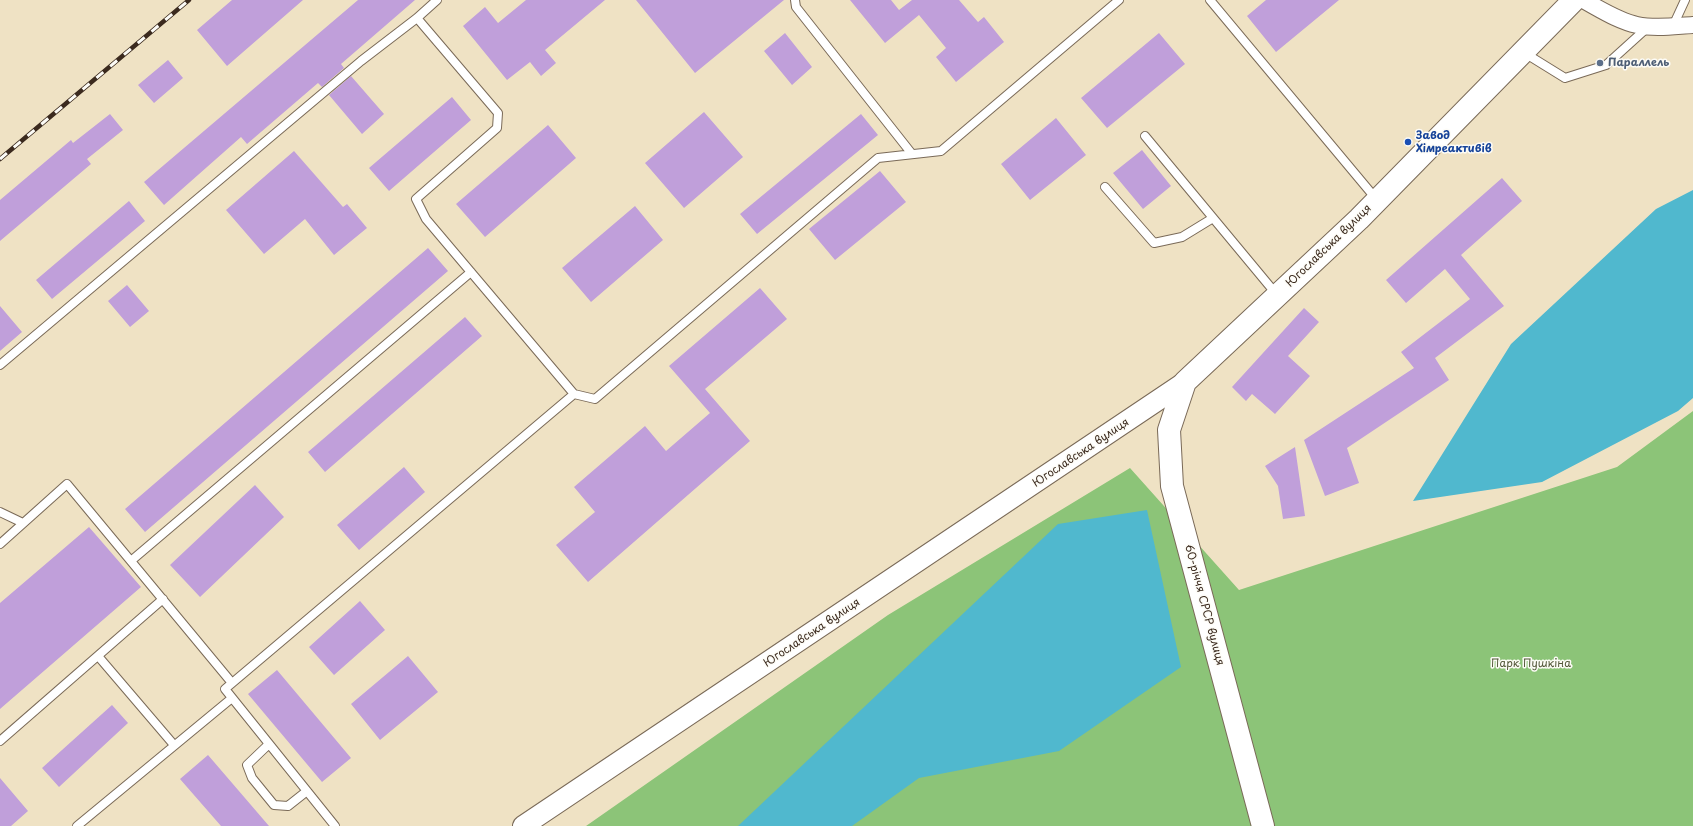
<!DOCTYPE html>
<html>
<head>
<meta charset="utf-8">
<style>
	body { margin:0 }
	canvas { display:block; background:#efe2c4 }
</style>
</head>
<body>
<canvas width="1693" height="826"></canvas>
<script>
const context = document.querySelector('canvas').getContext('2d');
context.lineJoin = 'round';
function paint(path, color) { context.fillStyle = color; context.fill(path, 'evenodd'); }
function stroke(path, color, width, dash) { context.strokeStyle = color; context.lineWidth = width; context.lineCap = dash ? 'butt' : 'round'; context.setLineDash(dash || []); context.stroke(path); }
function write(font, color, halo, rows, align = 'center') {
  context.font = font + ' "Playpen Sans",sans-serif'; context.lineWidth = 3; context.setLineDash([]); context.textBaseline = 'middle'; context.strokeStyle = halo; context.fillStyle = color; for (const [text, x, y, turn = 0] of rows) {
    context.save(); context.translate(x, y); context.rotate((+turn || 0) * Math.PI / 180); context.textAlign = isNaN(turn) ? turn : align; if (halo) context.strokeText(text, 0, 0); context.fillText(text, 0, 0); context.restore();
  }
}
paint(new Path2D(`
	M1693 411V826H586L888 615 1130 468 1239 590 1617 467Z`), '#8cc478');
paint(new Path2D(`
	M1693 190V398L1678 411 1542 482 1413 501 1511 344 1656 209Z
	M1147 510 1181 667 1059 751 919 778 852 826H738L1058 524Z`), '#50b8ce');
paint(new Path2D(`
	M232 0H303L227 66 197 30Z
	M358 0H415L341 64 344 68 322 87 318 83 247 144 241 137 164 205 144 182Z
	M526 0H605L545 50 556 63 541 76 530 62 507 80 463 26 485 7 498 23Z
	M636 0H784L695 73Z
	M850 0H891L899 10 912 0H959L978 22 984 17 1004 42 956 82 936 57 946 48 919 15 885 43Z
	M1266 0H1339L1276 52 1247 16Z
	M785 33 812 67 792 85 764 51Z
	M1159 33 1185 64 1107 128 1081 98Z
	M168 60 183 78 154 103 138 85Z
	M351 76 384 114 362 134 329 95Z
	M452 97 471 120 389 191 369 168Z
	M704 112 743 157 684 208 645 163Z
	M110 114 123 130 87 159 91 164 0 241V200L71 140 73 143Z
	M861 114 878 135 757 234 740 214Z
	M1056 118 1086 155 1030 200 1001 164Z
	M548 125 576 158 485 237 456 204Z
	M1142 150 1171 186 1143 209 1113 173Z
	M294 151 343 207 347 204 367 228 334 255 305 219 264 254 226 210Z
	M880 171 906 202 835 260 809 229Z
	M1502 178 1522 201 1461 255 1504 306 1435 358 1449 380 1347 448 1359 483 1325 496 1304 440 1414 368 1401 352 1470 299 1445 269 1406 303 1386 280Z
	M129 201 145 221 52 299 36 280Z
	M635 206 663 240 591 302 562 268Z
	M428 248 448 271 145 532 125 509Z
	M127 285 149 311 130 327 108 301Z
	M760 288 787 319 705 389 750 441 588 582 556 545 595 512 574 487 645 426 666 451 710 413 669 366Z
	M0 306 22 332 0 351Z
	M1304 308 1319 322 1288 356 1310 376 1275 414 1252 394 1246 401 1232 387Z
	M465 317 482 336 325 472 308 452Z
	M1295 447 1305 516 1283 519 1278 486 1265 466Z
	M404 467 425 492 359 550 337 525Z
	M255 485 284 517 200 597 170 565Z
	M89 527 141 587 0 709V603Z
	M360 601 385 630 334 675 309 647Z
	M408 656 438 692 380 740 351 704Z
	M277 670 351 758 322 782 248 694Z
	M112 705 128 723 59 787 42 768Z
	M208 755 269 826H221L180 779Z
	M0 778 28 811 11 826H0Z`), '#c09fda');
const service = new Path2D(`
	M795 0 796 7 912 154
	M1210 0 1377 200
	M417 18 498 113 497 128 416 199 426 219 574 394 595 399 878 158 941 151 1119 0
	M1673 26 1685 0
	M1523 52 1565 78 1606 65 1648 27
	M1145 136 1277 295
	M1105 187 1154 243 1182 237 1213 218
	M0 365 361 61 417 18 437 0
	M0 512 23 523
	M0 544 67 484 232 683
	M132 560 471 272
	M98 656 174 745
	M0 741 163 599
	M269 744 247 765 252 778 274 805 288 806 307 791
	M77 826 232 698
	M335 826 225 689 574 394`);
const minor = new Path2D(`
	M1583 0C1600 9 1618 21 1637 25 1655 29 1675 26 1693 25`);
const tertiary = new Path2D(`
	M523 826 1185 382`);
const secondary = new Path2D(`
	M1263 826 1172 486 1169 430 1185 382 1359 219 1574 0`);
stroke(service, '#7a6a58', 10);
stroke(minor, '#7a6a58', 18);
stroke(tertiary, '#7a6a58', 22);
stroke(secondary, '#7a6a58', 24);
stroke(service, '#fff', 8);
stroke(minor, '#fff', 16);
stroke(tertiary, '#fff', 20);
stroke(secondary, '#fff', 22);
const rail = new Path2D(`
	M0 159 189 0`);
stroke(rail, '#3b2a1e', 4.5);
stroke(rail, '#fdfcf7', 3, [9]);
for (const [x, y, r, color] of [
	[1600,63,4,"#5c6f8a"],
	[1408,142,4,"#1a4fb4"]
]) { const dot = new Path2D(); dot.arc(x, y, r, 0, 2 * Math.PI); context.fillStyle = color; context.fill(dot); stroke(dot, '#fdfcf7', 1.5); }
write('bold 11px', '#4e5e75', '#fdfcf7', [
	["Параллель",1608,63]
], 'left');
write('bold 11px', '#164399', '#fdfcf7', [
	["Завод",1416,136],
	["Хімреактивів",1416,149]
], 'left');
write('11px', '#3b2a1e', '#fdfcf7', [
	["Югославська вулиця",1329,246,-44],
	["Югославська вулиця",1081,453,-34],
	["60-річчя СРСР вулиця",1204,605,75],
	["Югославська вулиця",812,633,-34]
]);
write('11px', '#535839', '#fdfcf7', [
	["Парк Пушкіна",1531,664]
]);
</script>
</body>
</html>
